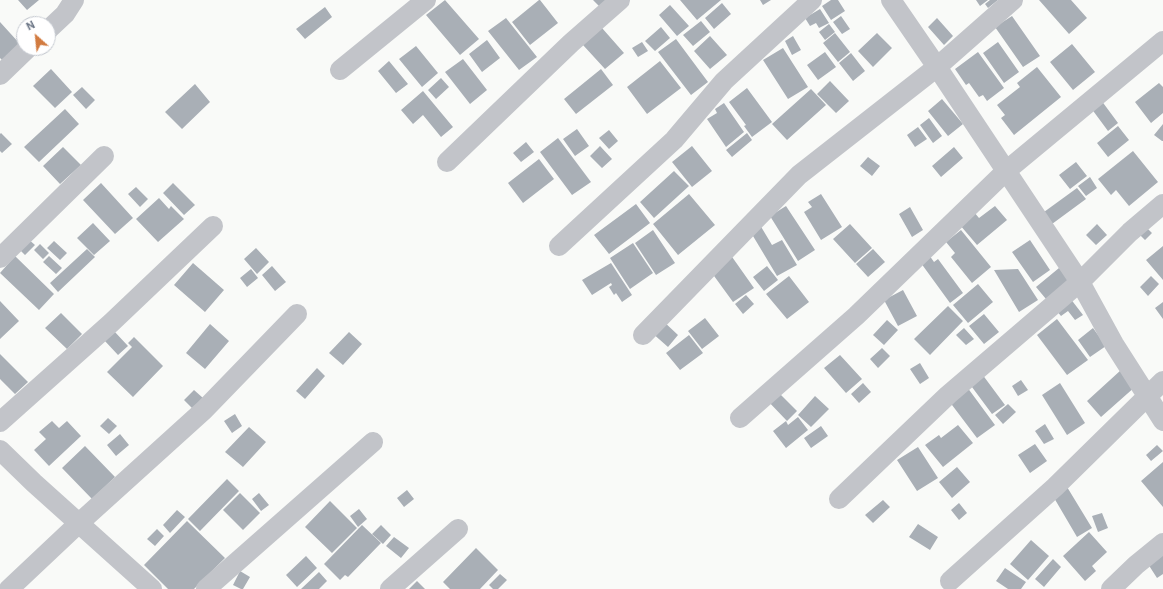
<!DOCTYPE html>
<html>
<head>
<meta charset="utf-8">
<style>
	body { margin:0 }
	#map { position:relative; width:1163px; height:589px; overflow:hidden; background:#f9faf8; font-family:Roboto,sans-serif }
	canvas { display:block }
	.north { position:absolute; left:16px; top:16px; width:40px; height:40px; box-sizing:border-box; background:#fff; border:1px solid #c4c8cf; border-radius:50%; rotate:333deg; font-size:11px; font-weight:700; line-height:16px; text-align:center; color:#6c7686 }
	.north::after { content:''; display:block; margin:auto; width:14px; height:18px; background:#d27b40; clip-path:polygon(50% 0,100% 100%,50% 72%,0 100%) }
</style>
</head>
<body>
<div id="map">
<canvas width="1163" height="589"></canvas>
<div class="north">N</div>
</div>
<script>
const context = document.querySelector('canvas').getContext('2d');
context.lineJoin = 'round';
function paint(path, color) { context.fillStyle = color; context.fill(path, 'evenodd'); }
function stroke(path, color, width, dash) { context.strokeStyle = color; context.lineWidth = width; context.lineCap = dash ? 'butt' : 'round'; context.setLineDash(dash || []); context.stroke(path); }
paint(new Path2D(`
	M18 0H39L27 10Z
	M445 0 479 39 460 55 426 15Z
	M539 0H540L558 23 530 45 512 22Z
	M593 0H608L600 7Z
	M680 0H721L697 20Z
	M760 0H771L763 5Z
	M831 0H838L845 11 831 20 822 6Z
	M976 0H988L980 6Z
	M990 0H998L988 8 985 4Z
	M1039 0H1071L1087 18 1069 34Z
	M722 3 731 14 714 29 705 18Z
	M670 5 689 26 677 36 659 15Z
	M325 7 332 17 305 39 296 29Z
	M820 9 829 23 819 28 816 23 810 26 805 18Z
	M841 16 850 29 842 34 833 22Z
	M1012 16 1040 56 1023 67 995 27Z
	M506 18 537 57 519 70 488 31Z
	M937 18 953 36 944 45 928 27Z
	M701 21 710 32 693 46 683 35Z
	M0 22 20 44 2 60 0 58Z
	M829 24 835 32 825 40 819 32Z
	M661 27 670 38 655 51 645 41Z
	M602 28 624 53 605 69 583 45Z
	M835 33 850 52 838 62 823 43Z
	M877 33 892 48 873 67 858 51Z
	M710 36 727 55 710 69 694 51Z
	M793 36 801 50 792 55 785 41Z
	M676 39 708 82 691 95 658 52Z
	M487 40 500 58 482 72 469 54Z
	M642 42 648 51 638 57 632 48Z
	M998 42 1019 72 1004 83 983 53Z
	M1072 44 1095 72 1073 90 1050 62Z
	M416 46 438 73 422 87 399 59Z
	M783 48 808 87 788 99 763 60Z
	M825 52 836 67 818 80 807 65Z
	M978 52 1004 88 987 101 983 95 979 97 969 83 966 85 955 69Z
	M851 53 865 71 853 81 839 63Z
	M463 59 487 90 470 104 445 72Z
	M389 61 408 84 396 93 378 71Z
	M660 61 681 88 647 114 627 87Z
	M1037 67 1061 97 1014 135 1001 118 1005 115 997 105 1020 87 1017 83Z
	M51 69 72 92 55 108 33 86Z
	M601 69 613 85 576 114 564 99Z
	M441 78 449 87 436 99 428 90Z
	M830 81 849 101 836 113 817 94Z
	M1159 83 1163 87V113L1151 123 1135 102Z
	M195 84 210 102 182 129 165 112Z
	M82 87 95 100 86 109 73 95Z
	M747 88 772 122 752 137 744 126 746 125 729 102Z
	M811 89 826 105 787 140 772 124Z
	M423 91 453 127 441 137 423 115 413 124 401 110Z
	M942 99 963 124 948 136 928 111Z
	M1101 100 1118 123 1108 131 1091 108Z
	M724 103 744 132 726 147 707 119 717 113 715 109Z
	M65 109 79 124 39 162 24 147Z
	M929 118 942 136 933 143 920 125Z
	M1163 124V141H1162L1154 135Z
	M1118 126 1129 140 1108 157 1097 143Z
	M918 127 927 139 915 147 907 135Z
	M577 129 589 146 575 156 563 139Z
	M609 130 618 141 609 149 599 138Z
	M1 133 12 144 2 153 0 151V134Z
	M747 133 752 140 732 157 726 150Z
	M558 138 591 182 572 195 540 152Z
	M526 142 534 152 521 162 513 153Z
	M600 146 612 159 602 168 590 156Z
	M692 146 712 171 692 187 672 162Z
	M63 147 81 165 60 184 43 166Z
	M954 147 963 158 941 177 932 166Z
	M1133 151 1158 182 1129 206 1116 190 1111 195 1098 179Z
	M868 157 880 166 872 176 860 166Z
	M539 159 554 179 523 203 508 183Z
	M1076 162 1087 176 1070 189 1059 175Z
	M674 171 689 186 654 218 640 202Z
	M1090 177 1097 188 1086 196 1078 186Z
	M101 183 133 218 115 234 83 200Z
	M173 183 195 205 184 215 163 193Z
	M136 187 148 199 140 207 128 194Z
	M1077 188 1086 199 1052 224 1044 212Z
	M689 194 715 225 678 255 653 224Z
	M821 194 842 227 821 240 804 212 812 207 808 202Z
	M159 198 169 209 171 206 184 219 158 242 136 219Z
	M636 204 650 223 609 254 594 235Z
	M786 206 815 250 798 261 770 216Z
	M995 206 1007 220 977 245 960 225 974 212 979 218Z
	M910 207 923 230 912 237 899 214Z
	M93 223 110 241 94 255 77 238Z
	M850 224 872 248 855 263 833 239Z
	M1097 224 1107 235 1096 245 1086 235Z
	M1143 224 1152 233 1145 240 1136 231Z
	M760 225 772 245 782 240 797 265 777 276 750 231Z
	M653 230 675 263 656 275 635 243Z
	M961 230 991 267 972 283 951 257 955 253 946 242Z
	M27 238 35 245 25 255 18 248Z
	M1030 240 1050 270 1033 282 1012 252Z
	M54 241 67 253 60 260 47 248Z
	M633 243 653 273 630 289 610 258Z
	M40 244 49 253 43 259 34 250Z
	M1163 246V280L1146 260Z
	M256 248 269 262 257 274 244 259Z
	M87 249 95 257 58 292 50 283Z
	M873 249 885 262 868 277 856 264Z
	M927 252 934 262 938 259 963 293 950 303 918 259Z
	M730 254 754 288 733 302 709 269Z
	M15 256 54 294 39 310 0 273Z
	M49 256 62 268 56 274 43 262Z
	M193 263 224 290 205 312 174 285Z
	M611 263 632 295 622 302 616 293 614 295 609 287 612 285 611 283 592 295 582 280Z
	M272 266 286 282 275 291 262 275Z
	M767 266 778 280 764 291 753 277Z
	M1059 268 1069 280 1046 299 1036 287Z
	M251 269 258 278 247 287 240 278Z
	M1018 269 1038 300 1019 312 994 270Z
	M789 276 809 302 787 319 766 294Z
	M1151 276 1159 284 1148 296 1140 287Z
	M978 284 993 302 968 323 953 305Z
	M903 290 917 316 898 326 884 300Z
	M746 295 754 304 743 314 735 304Z
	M1070 298 1083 315 1075 320 1068 311 1061 316 1055 309Z
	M0 301 19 321 0 339Z
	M1163 302V319L1155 308Z
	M948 306 963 321 930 355 914 339Z
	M61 313 82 334 67 349 45 328Z
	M984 314 999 332 984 344 969 326Z
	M705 318 719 336 702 349 688 331Z
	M1057 319 1088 360 1067 375 1037 335Z
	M662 320 678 335 668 347 651 332Z
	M887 320 898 330 884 345 873 335Z
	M210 324 229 341 205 369 186 353Z
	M964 328 974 339 966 345 956 335Z
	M1093 328 1106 346 1090 357 1078 340Z
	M114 331 128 346 118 355 104 340Z
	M349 332 362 344 343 365 329 353Z
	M689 335 703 353 680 370 666 353Z
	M134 337 163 366 133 397 107 372 132 347 128 343Z
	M882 348 890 356 878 368 870 359Z
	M0 354 28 382 15 394 0 379Z
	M840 355 862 379 846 393 824 368Z
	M920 363 929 378 920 384 910 369Z
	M317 368 325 376 305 399 296 391Z
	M1121 370 1136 386 1101 417 1087 401Z
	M982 374 1005 405 992 414 969 383Z
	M1021 380 1028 390 1018 396 1012 386Z
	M863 383 871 392 859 403 851 394Z
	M1060 383 1085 423 1067 435 1042 395Z
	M967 387 995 425 977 438 949 401Z
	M775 389 797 411 787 421 765 398Z
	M194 390 203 398 193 409 184 400Z
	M815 396 829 409 811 427 798 415Z
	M1008 404 1016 412 1003 424 995 415Z
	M235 414 242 426 232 433 224 421Z
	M798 417 808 430 786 448 773 431 786 421 788 425Z
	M108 418 117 426 109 434 100 426Z
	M52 421 59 428 67 421 81 436 49 466 34 450 46 439 39 432Z
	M1045 424 1054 439 1044 444 1035 431Z
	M958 425 973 443 943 467 925 445 939 435 941 438Z
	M821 426 828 436 811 448 804 438Z
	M249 427 266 442 243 467 225 452Z
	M120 434 129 445 116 456 107 445Z
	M1035 444 1047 461 1030 473 1018 455Z
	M1157 445 1163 451 1151 461 1146 455Z
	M85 446 115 477 92 499 62 468Z
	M918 447 938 478 917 491 897 460Z
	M1163 462V507L1141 481Z
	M957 467 970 482 952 498 939 482Z
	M227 479 239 491 200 531 188 519Z
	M1064 482 1092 528 1077 537 1050 491Z
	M407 490 414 499 404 507 397 498Z
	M240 493 260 513 243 530 223 510Z
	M259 493 269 505 261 511 252 499Z
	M883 500 890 507 873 523 865 515Z
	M330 501 357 528 332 553 305 527Z
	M959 503 967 513 959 520 951 510Z
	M359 509 367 519 358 527 350 516Z
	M177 510 185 517 170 533 163 525Z
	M1102 513 1108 528 1098 532 1092 516Z
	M187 521 225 558 194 589H168L144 565Z
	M918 524 938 537 930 550 909 537Z
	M362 525 381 543 348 577 345 575 340 580 324 564Z
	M381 525 391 535 383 544 372 534Z
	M157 529 164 536 155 546 147 539Z
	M1089 532 1107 552 1092 566 1096 571 1085 581 1063 556Z
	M394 537 409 548 401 558 386 546Z
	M1031 540 1049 556 1028 580 1010 564Z
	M476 548 498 570 480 589H450L443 582Z
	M1163 554V574L1157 578 1148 564Z
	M306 556 317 568 297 587 286 575Z
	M1053 559 1061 567 1044 587 1035 579Z
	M1005 568 1026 582 1021 589H1008L996 581Z
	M240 571 250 577 243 589H241L233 585Z
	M319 572 327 581 319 589H301Z
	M500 574 507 580 498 589H493L489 585Z
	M417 581 425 589H409Z`), '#a9afb6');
stroke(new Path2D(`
	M891 0 937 67 1080 282 1114 344 1163 421
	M48 30 65 14 74 0
	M340 70 426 0
	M0 75 28 48
	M447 162 571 43 620 0
	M559 246 674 140 724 81 812 0
	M0 258 104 156
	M643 335 799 175 937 67 1013 0
	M740 418 856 316 1006 171 1163 41
	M0 422 111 323 213 226
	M0 450 34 483 152 589
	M839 499 948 395 1080 282 1130 232 1163 204
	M950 581 1055 487 1163 381
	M9 589 78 524 204 410 297 314
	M206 589 373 442
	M390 589 458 529
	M1111 589 1136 565 1163 543`), '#c2c4c9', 20);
</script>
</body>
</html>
